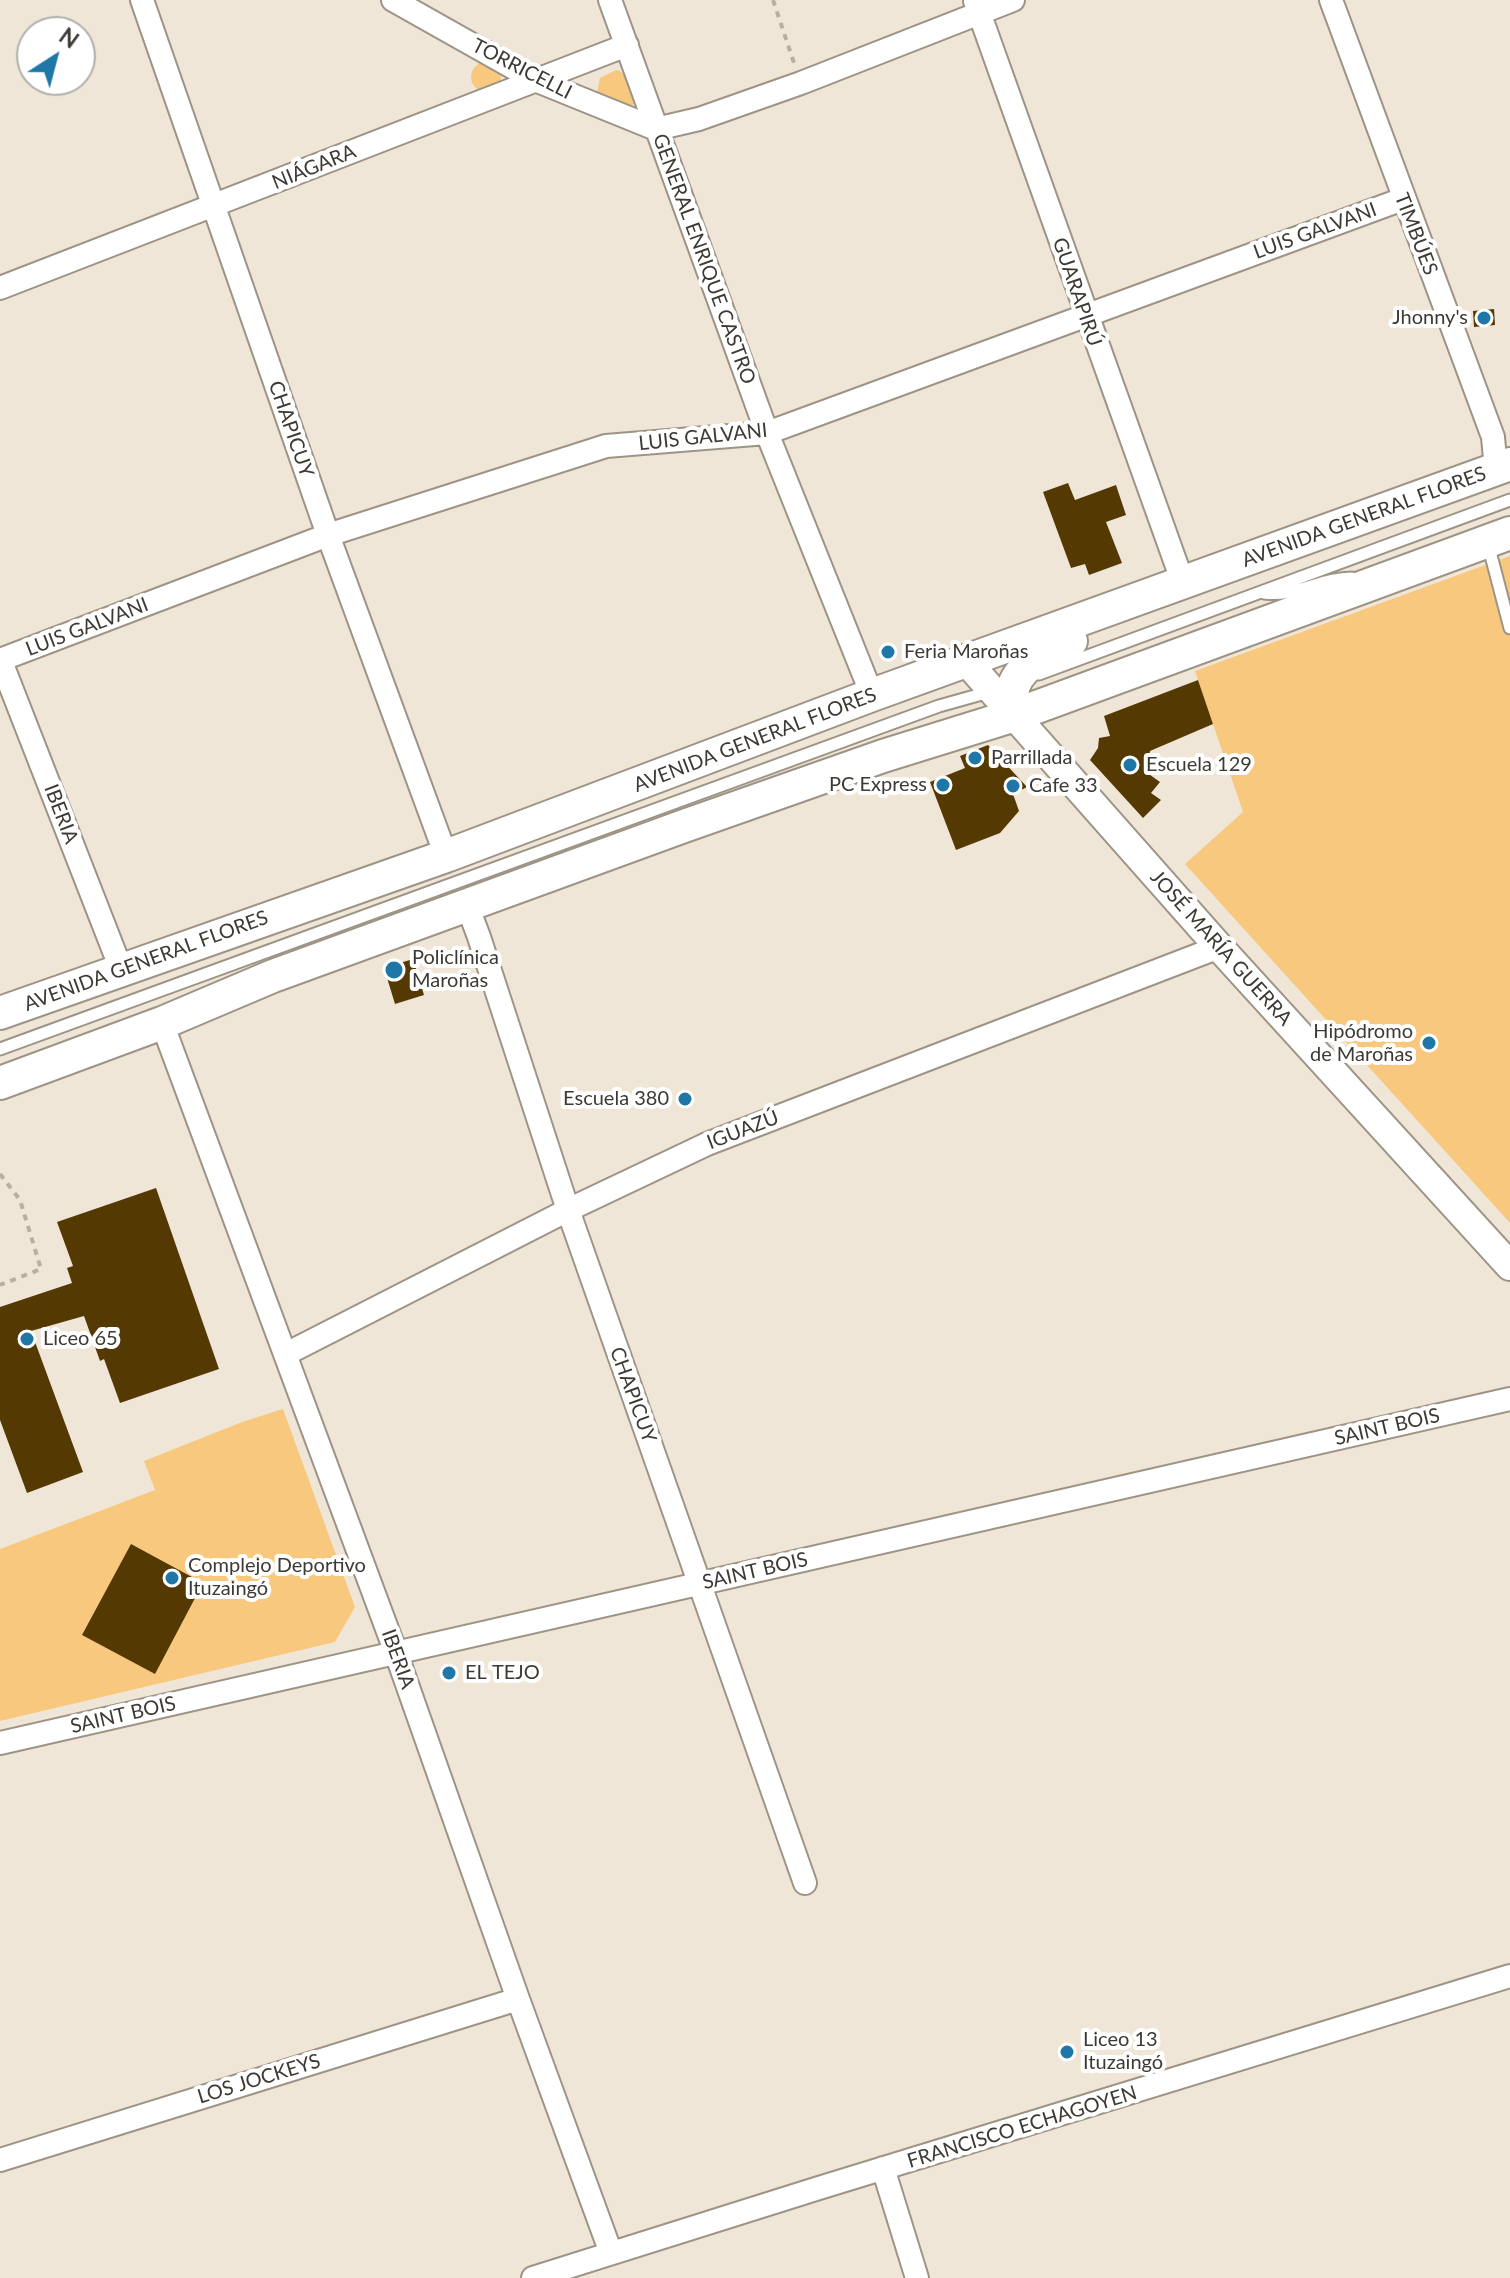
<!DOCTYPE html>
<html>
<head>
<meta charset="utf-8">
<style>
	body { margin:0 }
	#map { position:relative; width:1510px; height:2278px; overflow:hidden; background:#f0e6d7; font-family:Lato,sans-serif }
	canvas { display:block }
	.north { position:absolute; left:16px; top:16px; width:80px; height:80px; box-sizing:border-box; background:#fff; border:2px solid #b1b0ad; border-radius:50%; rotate:36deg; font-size:22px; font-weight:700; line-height:32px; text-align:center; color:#3d3933 }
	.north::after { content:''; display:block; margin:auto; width:28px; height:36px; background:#1e77a6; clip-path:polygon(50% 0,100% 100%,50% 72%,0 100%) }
</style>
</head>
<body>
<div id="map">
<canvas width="1510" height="2278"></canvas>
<div class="north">N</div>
</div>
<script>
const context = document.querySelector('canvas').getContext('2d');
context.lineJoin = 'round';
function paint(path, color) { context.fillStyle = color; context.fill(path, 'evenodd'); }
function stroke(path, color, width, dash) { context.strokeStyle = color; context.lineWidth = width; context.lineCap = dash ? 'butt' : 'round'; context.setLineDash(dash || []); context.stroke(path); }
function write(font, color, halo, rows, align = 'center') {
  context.font = font + ' Lato,sans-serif'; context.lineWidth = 8; context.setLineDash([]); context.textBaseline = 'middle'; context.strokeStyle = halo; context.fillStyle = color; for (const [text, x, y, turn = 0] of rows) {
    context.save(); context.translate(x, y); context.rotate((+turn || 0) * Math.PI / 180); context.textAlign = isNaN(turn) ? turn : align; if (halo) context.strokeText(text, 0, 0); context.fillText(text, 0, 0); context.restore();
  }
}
paint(new Path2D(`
	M471 77a15 15 0 1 1 30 0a15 15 0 1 1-30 0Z
	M616 70C628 72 638 93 634 104L628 108 597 92 600 78Z
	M1510 556V1223L1185 864 1243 812 1195 671Z
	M283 1409 355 1607 335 1642 0 1721V1549L155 1490 144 1461 242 1422Z`), '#f9c87f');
paint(new Path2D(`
	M1494 309 1495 325 1474 327 1473 311Z
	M1068 483 1075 500 1116 485 1126 515 1106 522 1122 563 1089 575 1085 564 1071 568 1043 492Z
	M1198 680 1213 724 1150 751 1146 772 1160 782 1151 793 1161 800 1143 818 1090 760 1098 748 1099 738 1110 736 1104 716Z
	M988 745 1027 787 1013 794 1019 811 1000 833 956 850 930 782 965 768 960 756Z
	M413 959 424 995 395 1004 384 968Z
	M156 1188 219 1369 120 1403 104 1359 100 1361 84 1316 31 1331 83 1472 27 1493 0 1420V1307L72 1283 67 1268 73 1266 57 1222Z
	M131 1544 203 1583 155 1674 82 1635Z`), '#553903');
const service = new Path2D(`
	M1488 544 1510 628
	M1264 593C1296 597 1321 578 1352 578
	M1039 674 1510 500
	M0 1049 939 706 989 692`);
const minor = new Path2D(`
	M142 0 328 535 446 856
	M393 0 535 80 656 129 699 119 801 83 1013 0
	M610 0 767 433 872 695
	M1331 0 1493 437 1496 470
	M975 1 1183 583
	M0 288 627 45
	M0 659 121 969
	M0 660 328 535 606 446 767 433 1403 199
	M467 905 479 937 568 1210 805 1883
	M162 1023 396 1653 518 1999 611 2253
	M286 1354 568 1210 707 1144 1219 947
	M0 1743 1510 1399
	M0 2160 518 1999
	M883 2168 917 2278
	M533 2278 819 2188 1510 1976`);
const tertiary = new Path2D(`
	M967 662 1219 947 1510 1266`);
const secondary = new Path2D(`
	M1015 715C1014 709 1012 702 1012 696 1012 668 1050 650 1071 641
	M0 1013 446 856 872 695 1510 464
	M0 1083 162 1023 273 976 684 826 883 756 1015 715 1510 533`);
stroke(service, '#9d9486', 15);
stroke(minor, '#9d9486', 26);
stroke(tertiary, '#9d9486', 32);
stroke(secondary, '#9d9486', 36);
stroke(new Path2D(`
	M773 0 795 66
	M0 1174 20 1200 41 1269 0 1285`), '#b7afa3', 4, [6, 6]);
stroke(service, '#fff', 11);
stroke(minor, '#fff', 22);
stroke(tertiary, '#fff', 28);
stroke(secondary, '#fff', 32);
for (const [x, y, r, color] of [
	[1484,318,8,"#1e77a6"],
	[888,652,8,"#1e77a6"],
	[975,758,8,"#1e77a6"],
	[1130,765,8,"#1e77a6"],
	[943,785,8,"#1e77a6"],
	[1013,786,8,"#1e77a6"],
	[394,970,10,"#1e77a6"],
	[1429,1043,8,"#1e77a6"],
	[685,1099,8,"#1e77a6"],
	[27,1339,8,"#1e77a6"],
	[172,1578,8,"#1e77a6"],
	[449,1673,8,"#1e77a6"],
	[1067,2052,8,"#1e77a6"]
]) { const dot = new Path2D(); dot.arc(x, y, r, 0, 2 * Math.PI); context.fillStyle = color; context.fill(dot); stroke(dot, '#fff', 3); }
write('20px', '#3d3933', '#fff', [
	["TORRICELLI",522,69,27],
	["NIÁGARA",314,167,-22],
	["LUIS GALVANI",1315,231,-20],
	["TIMBÚES",1416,234,69],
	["GENERAL ENRIQUE CASTRO",704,259,70],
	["GUARAPIRÚ",1077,292,71],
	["CHAPICUY",291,429,71],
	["LUIS GALVANI",703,437,-6],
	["AVENIDA GENERAL FLORES",1364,517,-20],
	["LUIS GALVANI",87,627,-21],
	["AVENIDA GENERAL FLORES",755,740,-21],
	["IBERIA",61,814,69],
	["JOSÉ MARÍA GUERRA",1221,948,48],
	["AVENIDA GENERAL FLORES",146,961,-20],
	["IGUAZÚ",743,1130,-21],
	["CHAPICUY",633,1395,70],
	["SAINT BOIS",1387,1427,-13],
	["SAINT BOIS",755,1571,-13],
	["IBERIA",398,1659,70],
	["SAINT BOIS",123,1715,-13],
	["LOS JOCKEYS",259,2079,-17],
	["FRANCISCO ECHAGOYEN",1022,2127,-17]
]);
write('20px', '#3d3933', '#fff', [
	["Jhonny's",1468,318,"right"],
	["Feria Maroñas",904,652],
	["Parrillada",991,758],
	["Escuela 129",1146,765],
	["PC Express",927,785,"right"],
	["Cafe 33",1029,786],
	["Policlínica",412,958],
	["Maroñas",412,981],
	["Hipódromo",1413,1032,"right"],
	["de Maroñas",1413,1055,"right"],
	["Escuela 380",669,1099,"right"],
	["Liceo 65",43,1339],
	["Complejo Deportivo",188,1566],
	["Ituzaingó",188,1589],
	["EL TEJO",465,1673],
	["Liceo 13",1083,2040],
	["Ituzaingó",1083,2063]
], 'left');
</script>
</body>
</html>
